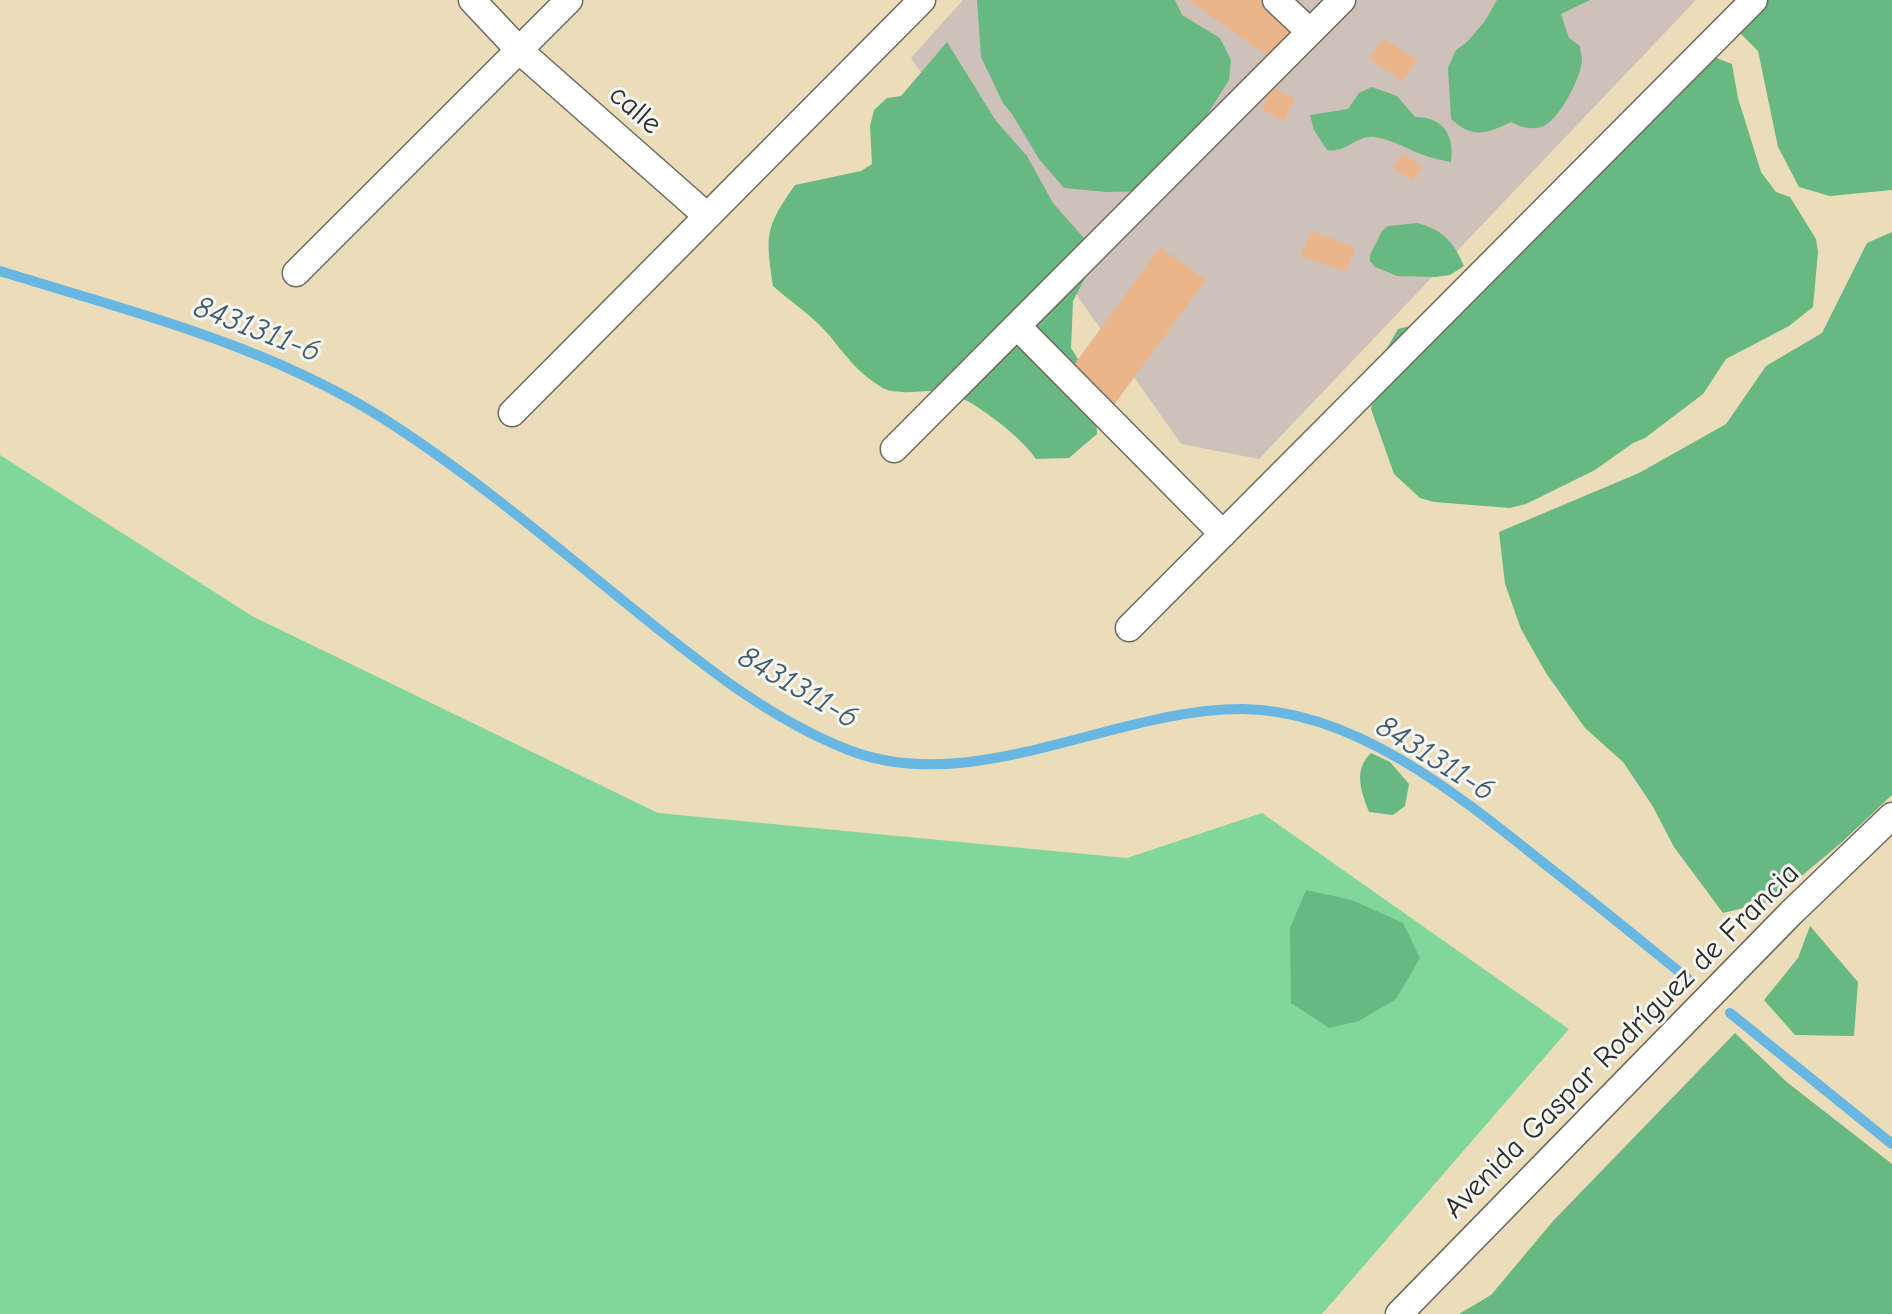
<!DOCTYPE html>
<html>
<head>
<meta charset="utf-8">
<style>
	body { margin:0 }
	canvas { display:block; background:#ebddb9 }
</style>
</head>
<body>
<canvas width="1892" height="1314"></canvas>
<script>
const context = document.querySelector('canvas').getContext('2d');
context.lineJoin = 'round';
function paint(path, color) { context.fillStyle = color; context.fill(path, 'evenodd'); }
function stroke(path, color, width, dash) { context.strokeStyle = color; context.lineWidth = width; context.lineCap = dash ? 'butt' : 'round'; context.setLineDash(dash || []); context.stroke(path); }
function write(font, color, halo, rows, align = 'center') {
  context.font = font + ' "Comic Neue",sans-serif'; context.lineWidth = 6; context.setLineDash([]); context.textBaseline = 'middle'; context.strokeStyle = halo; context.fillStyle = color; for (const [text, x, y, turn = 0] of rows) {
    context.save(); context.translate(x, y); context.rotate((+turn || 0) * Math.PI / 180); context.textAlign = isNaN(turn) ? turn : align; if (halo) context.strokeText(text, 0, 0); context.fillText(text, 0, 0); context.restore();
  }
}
paint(new Path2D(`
	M963 0H1696L1259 459 1181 444 911 58Z`), '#cec1b9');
paint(new Path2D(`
	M0 455 252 616 658 813 1127 858 1262 813 1569 1029 1322 1314H0Z`), '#81d79a');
paint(new Path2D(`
	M977 0H1175L1182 15 1220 38 1231 60 1229 80 1180 158 1148 191 1107 192 1064 188 1039 159 1012 114 1003 103 981 57Z
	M1497 0H1590L1561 14 1569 38 1580 46C1580 51 1582 55 1582 59 1582 76 1558 123 1541 127 1530 130 1521 127 1511 122 1486 134 1473 139 1451 119L1448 68 1456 50 1468 41 1485 21Z
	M1747 0H1892V190L1830 196 1799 187 1778 147 1758 51 1726 19Z
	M947 42 996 121 1027 156 1053 203 1098 254 1073 301 1071 348 1094 384 1097 434 1069 458 1036 459C1023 438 967 394 942 391 924 389 897 397 881 387 858 373 845 355 829 335 814 317 791 302 773 286 766 235 764 229 795 185L861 171 872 164 870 126 874 110 887 98 901 96Z
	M1699 51 1732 64 1738 98 1761 172 1776 192 1790 197 1816 239 1818 252 1813 307 1789 326 1726 359 1703 394 1645 438 1633 443 1595 470 1526 504 1510 508 1434 502 1420 498 1394 474 1371 409 1383 355 1398 329 1417 324Z
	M1372 87 1397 96 1415 117C1442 117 1455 134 1451 162 1441 160 1430 158 1421 154 1405 148 1391 139 1374 137 1356 135 1346 154 1327 150L1314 130 1310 115 1348 109 1359 93Z
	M1417 223C1442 229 1454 242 1464 266L1450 275 1436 277 1397 276 1375 267 1370 261V255L1382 231 1388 226Z
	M1892 232V795L1842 842 1772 901 1723 913 1674 847 1652 805 1623 762 1585 728 1546 673 1521 629 1505 584 1499 532 1639 473 1726 424 1766 366 1822 333 1867 243Z
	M1371 753 1390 762 1409 784 1405 806 1393 815 1369 812C1361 791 1353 770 1371 753Z
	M1306 890 1352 900 1403 923 1420 958 1396 999 1359 1021 1329 1028 1291 1003 1290 928Z
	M1810 926 1858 982 1854 1036 1795 1035 1764 1000 1798 958Z
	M1735 1033 1788 1083 1892 1164V1314H1459L1491 1295 1554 1220Z`), '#68b882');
stroke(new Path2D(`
	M0 271C138 314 280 348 401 430 484 485 560 550 637 612 702 664 768 718 846 749 972 800 1114 708 1243 709 1356 710 1462 798 1546 865 1594 902 1641 941 1688 979
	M1730 1013 1892 1144`), '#68b7e3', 10);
paint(new Path2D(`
	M1188 0H1260L1296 26 1272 59Z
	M1383 38 1417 60 1403 81 1369 59Z
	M1273 87 1295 99 1284 121 1261 109Z
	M1402 153 1422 166 1413 181 1393 168Z
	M1311 231 1355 247 1346 272 1301 256Z
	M1160 247 1206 280 1113 406 1068 373Z`), '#ebb58c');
const street = new Path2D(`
	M472 0 520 51 707 216
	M1276 0 1310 32
	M296 273 569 0
	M1017 326 1223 534
	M512 413 922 0
	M894 449 1342 0
	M1129 628 1754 0
	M1399 1314 1791 913 1892 816`);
stroke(street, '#6e695d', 29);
stroke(street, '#fff', 26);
write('30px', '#2b2b2b', '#f6f6f2', [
	["calle",635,110,41],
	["Avenida Gaspar Rodríguez de Francia",1622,1041,-45]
]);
write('italic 32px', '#405c6b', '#f6f6f2', [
	["8431311-6",257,330,21],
	["8431311-6",798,688,30],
	["8431311-6",1435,759,32]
]);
</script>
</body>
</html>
